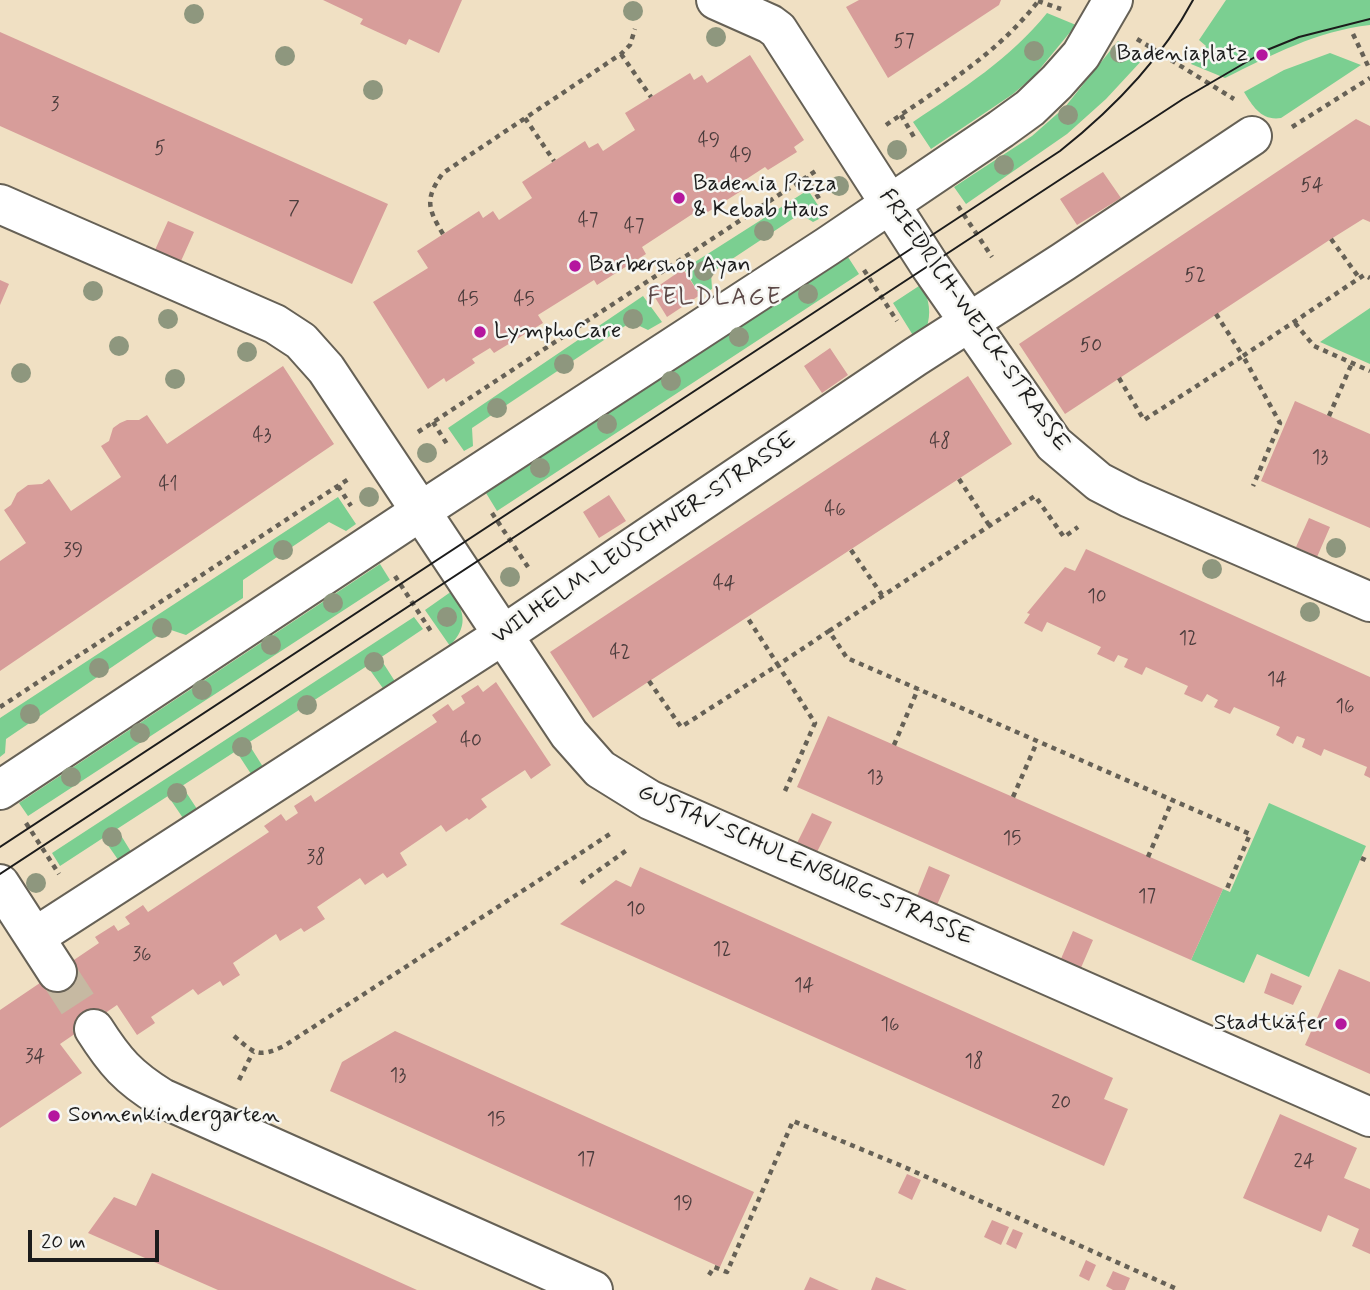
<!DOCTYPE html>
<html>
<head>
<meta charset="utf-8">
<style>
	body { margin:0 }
	#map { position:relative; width:1370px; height:1290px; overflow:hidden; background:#f0e0c3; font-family:Mynerve,sans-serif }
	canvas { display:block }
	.scale { position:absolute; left:28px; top:1230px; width:131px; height:32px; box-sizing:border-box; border:4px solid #1c1c1c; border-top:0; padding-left:9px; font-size:21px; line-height:24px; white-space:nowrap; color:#1c1c1c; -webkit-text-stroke:5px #f6f6f2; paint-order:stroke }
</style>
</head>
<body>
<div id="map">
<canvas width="1370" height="1290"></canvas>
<div class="scale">20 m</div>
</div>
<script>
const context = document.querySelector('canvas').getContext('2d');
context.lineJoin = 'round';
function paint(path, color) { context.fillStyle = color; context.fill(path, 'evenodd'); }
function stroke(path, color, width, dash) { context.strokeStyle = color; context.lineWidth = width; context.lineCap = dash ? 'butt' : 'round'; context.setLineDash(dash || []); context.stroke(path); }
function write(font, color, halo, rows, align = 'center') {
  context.font = font + ' Mynerve,sans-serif'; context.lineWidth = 5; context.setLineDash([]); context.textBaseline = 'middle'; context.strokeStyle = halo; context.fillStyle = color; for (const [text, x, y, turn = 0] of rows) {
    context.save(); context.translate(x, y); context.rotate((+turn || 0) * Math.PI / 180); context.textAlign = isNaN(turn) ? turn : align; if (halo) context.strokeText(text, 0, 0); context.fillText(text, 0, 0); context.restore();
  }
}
paint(new Path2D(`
	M1226 0H1370V25C1317 31 1272 55 1225 78L1191 64 1206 46 1199 40Z
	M1047 13 1076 25 1034 76 1013 94 931 149 913 122C962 89 1010 59 1047 13Z
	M1118 41 1144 58 1106 99 1067 134 966 204 954 187 1032 136 1065 107Z
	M1330 53 1361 65 1281 118C1262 121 1253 107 1244 92L1284 70Z
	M808 190 825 216 813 222 800 214 711 273 712 289 700 295 684 269Z
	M848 257 859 274 853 278 497 511 486 493Z
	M922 284C929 301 932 312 926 330L914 337 893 303Z
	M643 296 662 322 648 330 631 322 472 428 473 446 464 451 448 428Z
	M1370 308V364L1320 342Z
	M338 497 356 524 346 531 329 522 243 580V598L186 635 168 629 6 739 5 753 0 757V718Z
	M380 564 390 580 28 816 19 803Z
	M452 591C465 614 468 626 450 646L425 610Z
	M414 617 423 629 380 658 396 683 385 691 367 666 248 743 265 770 253 777 236 751 182 786 199 812 185 821 168 796 117 829 133 855 121 864 103 838 60 866 52 853Z
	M1269 803 1366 846 1309 977 1257 954 1244 983 1191 960 1223 889 1230 892Z`), '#7bcf91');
paint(new Path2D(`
	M323 0H462L439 53 409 39 406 45 360 24 363 19Z
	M859 0H1001L999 5 888 78 846 7Z
	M0 32 388 204 352 284 0 126Z
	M750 55 804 140 794 147 797 152 768 170 765 167 745 180 749 186 700 217 697 211 642 247 646 254 597 285 594 280 538 315 543 323 494 353 490 348 472 359 475 363 446 382 444 378 428 389 373 302 428 268 417 251 479 211 483 218 493 211 499 220 532 198 522 182 585 141 589 148 598 143 603 151 635 130 625 113 690 73 694 80 702 75 707 83Z
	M1356 119 1370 126V222L1363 219 1331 239 1065 414 1019 344Z
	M1103 172 1121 198 1077 225 1060 199Z
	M168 221 194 232 181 261 155 250Z
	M683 269 700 295 667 317 651 291Z
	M0 280 9 284 0 305Z
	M830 348 848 375 822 393 804 366Z
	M283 366 334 444 0 671V561L26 543 4 510 11 505 17 493 28 485 42 484 49 479 71 511 121 477 101 446 109 441 113 428 120 423 127 420H139L147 415 167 444Z
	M968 376 1012 444 593 718 550 652Z
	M1295 401 1370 434V528L1261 481Z
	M609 495 626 521 599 538 583 512Z
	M1309 518 1330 527 1317 557 1296 547Z
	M1086 549 1370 677V778L1364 775 1367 767 1324 749 1321 756 1302 747 1305 739 1297 736 1293 744 1276 735 1280 727 1234 707 1230 714 1214 707 1218 700 1207 694 1202 702 1184 694 1188 686 1146 667 1142 675 1124 667 1128 659 1118 655 1114 662 1097 654 1101 647 1047 622 1042 632 1024 623 1030 614 1027 613 1065 567 1075 571Z
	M496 682 551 765 531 779 525 770 481 799 487 807 469 820 467 818 446 832 441 825 400 853 407 865 387 878 383 873 365 885 360 878 317 907 325 919 304 932 301 928 280 941 276 934 233 963 240 975 223 986 220 981 198 995 193 989 151 1017 155 1023 137 1035 117 1005 60 1044 82 1073 0 1128V1010L99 943 95 937 114 925 118 931 130 924 125 917 143 905 148 912 269 832 264 826 281 814 286 821 298 813 294 806 311 795 315 802 437 722 432 715 448 704 453 711 465 703 461 696 478 685 483 692Z
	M828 716 1223 889 1191 960 797 787Z
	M812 813 832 822 817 852 797 843Z
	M929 866 950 875 937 905 917 896Z
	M640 867 1113 1078 1104 1099 1128 1109 1104 1166 560 924 616 880 631 887Z
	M1073 931 1093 940 1080 970 1060 961Z
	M1339 969 1370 982V1074L1305 1045Z
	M1271 973 1302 986 1293 1005 1264 993Z
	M395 1031 754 1192 720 1267 330 1091 342 1062Z
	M1280 1114 1357 1148 1344 1178 1370 1189V1254L1352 1246 1359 1229 1328 1215 1321 1232 1243 1198Z
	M152 1173 322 1247 417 1290H218L88 1233 114 1197 136 1206Z
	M907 1174 921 1180 912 1200 898 1193Z
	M992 1220 1009 1227 1001 1245 984 1237Z
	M1013 1229 1023 1233 1016 1249 1006 1244Z
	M1086 1260 1096 1265 1089 1281 1079 1276Z
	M1113 1271 1130 1278 1125 1290H1113L1106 1286Z
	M810 1277 839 1290H804Z
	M876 1277 907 1290H871Z`), '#d79d9a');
stroke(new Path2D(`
	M57 972 94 1029`), '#c6b9a2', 38, [38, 19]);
const minor = new Path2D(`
	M716 0 770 24 778 30 930 266 1054 444 1099 482 1130 498 1370 602
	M0 204 275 324 301 341 326 369 569 734 600 769 650 800 1370 1117
	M0 884 57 972
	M35 937 503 635 915 357 1063 262 1252 136
	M94 1029C115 1062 128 1077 162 1098L593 1290`);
const tertiary = new Path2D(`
	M0 790 421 511 828 246 1001 129 1030 108 1057 82 1081 55 1113 0`);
stroke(minor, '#666156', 42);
stroke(tertiary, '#666156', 42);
stroke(new Path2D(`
	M1038 1 1061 9
	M1353 34 1370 70
	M1137 39 1234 99
	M621 54 651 97
	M901 115 914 137
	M525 118 554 161
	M886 125C941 87 998 54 1039 0
	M1292 127 1370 78
	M806 177 820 200
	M958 206 992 257
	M443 234C428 209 424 199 443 173L621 54 630 45 635 29
	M1331 239 1360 279
	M864 270 897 321
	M1216 314 1243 356 1364 275 1370 278
	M1295 323 1314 346 1370 371
	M1119 378 1144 420 1243 356 1280 423 1253 486
	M1329 416 1352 363
	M433 422 447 444
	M418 432 817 170
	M959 479 989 525
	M338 486 351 506
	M492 513 528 567
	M851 550 882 595
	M395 576 432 633
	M829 631 1035 496 1064 537 1078 527
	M649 681 681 727 778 665 747 617
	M0 707 350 478
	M894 745 918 689
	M785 791 815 723 778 665 829 631 847 658 1250 834 1226 891
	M1013 797 1037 742
	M26 823 59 874
	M1148 857 1172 801
	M1361 858 1370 862
	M581 883 627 850
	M234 1036C255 1054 258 1058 284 1046L610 834
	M239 1080 253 1052
	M709 1275 714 1267 727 1272 793 1121 902 1166 1179 1290`), '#666156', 4.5, [5, 5]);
stroke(minor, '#fff', 38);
stroke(tertiary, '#fff', 38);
stroke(new Path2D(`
	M0 847 1060 151C1113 109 1161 60 1193 0
	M0 874 1183 99 1267 50 1299 37 1370 19`), '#1c1c1c', 2);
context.fillStyle = '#8e977e';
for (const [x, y] of [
	[633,11],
	[194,14],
	[716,37],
	[1034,51],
	[1120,53],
	[285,56],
	[373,90],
	[1068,115],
	[897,150],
	[1004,165],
	[839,186],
	[764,231],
	[704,271],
	[93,291],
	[808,294],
	[168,319],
	[633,319],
	[739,337],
	[119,346],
	[247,352],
	[564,364],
	[21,373],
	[175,379],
	[671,381],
	[497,408],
	[607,424],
	[427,453],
	[540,468],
	[369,497],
	[1336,548],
	[283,550],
	[1212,569],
	[510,577],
	[333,603],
	[1310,612],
	[447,617],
	[162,628],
	[271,645],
	[374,662],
	[99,668],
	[202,690],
	[307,705],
	[30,714],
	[140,733],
	[242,747],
	[71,777],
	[177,793],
	[112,837],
	[36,883]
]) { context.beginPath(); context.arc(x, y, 10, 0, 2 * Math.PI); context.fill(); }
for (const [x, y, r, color] of [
	[1262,55,7,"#b5179e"],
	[679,198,7,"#b5179e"],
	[575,266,7,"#b5179e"],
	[480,332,7,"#b5179e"],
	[1341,1024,7,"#b5179e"],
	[54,1116,7,"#b5179e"]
]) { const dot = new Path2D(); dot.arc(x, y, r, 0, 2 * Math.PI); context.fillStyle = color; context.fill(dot); stroke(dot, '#f6f6f2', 2.5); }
write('19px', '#4b3c3c', null, [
	["57",904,43],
	["3",55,106],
	["49",709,142],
	["5",160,150],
	["49",741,157],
	["54",1312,187],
	["7",294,210],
	["47",588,222],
	["47",634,228],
	["52",1195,277],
	["45",468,301],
	["45",524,301],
	["50",1091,347],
	["43",262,437],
	["48",940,443],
	["13",1320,459],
	["41",168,486],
	["46",835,511],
	["39",73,552],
	["44",724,585],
	["10",1097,598],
	["12",1188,640],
	["42",620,654],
	["14",1277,681],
	["16",1345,708],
	["40",471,742],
	["13",875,779],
	["15",1012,840],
	["38",316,859],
	["17",1147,898],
	["10",636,911],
	["12",722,951],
	["36",142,956],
	["14",804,987],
	["16",890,1026],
	["34",35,1058],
	["18",974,1063],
	["13",398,1077],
	["20",1061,1104],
	["15",496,1121],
	["17",586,1161],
	["24",1304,1163],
	["19",683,1205]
]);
write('23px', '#1c1c1c', '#f6f6f2', [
	["Badeniaplatz",1248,55,"right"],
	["Badenia Pizza",693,185],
	["& Kebab Haus",693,211],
	["Barbershop Ayan",589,266],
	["LymphoCare",494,332],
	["Stadtkäfer",1327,1024,"right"],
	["Sonnenkindergarten",68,1116]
], 'left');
write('23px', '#1c1c1c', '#f6f6f2', [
	["FRIEDRICH-WEICK-STRASSE",973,321,55],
	["WILHELM-LEUSCHNER-STRASSE",645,539,-34],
	["GUSTAV-SCHULENBURG-STRASSE",805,866,24]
]);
context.letterSpacing = '2px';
write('24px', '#5d4948', '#f6f6f2', [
	["FELDLAGE",715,299]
]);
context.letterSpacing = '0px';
</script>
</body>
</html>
